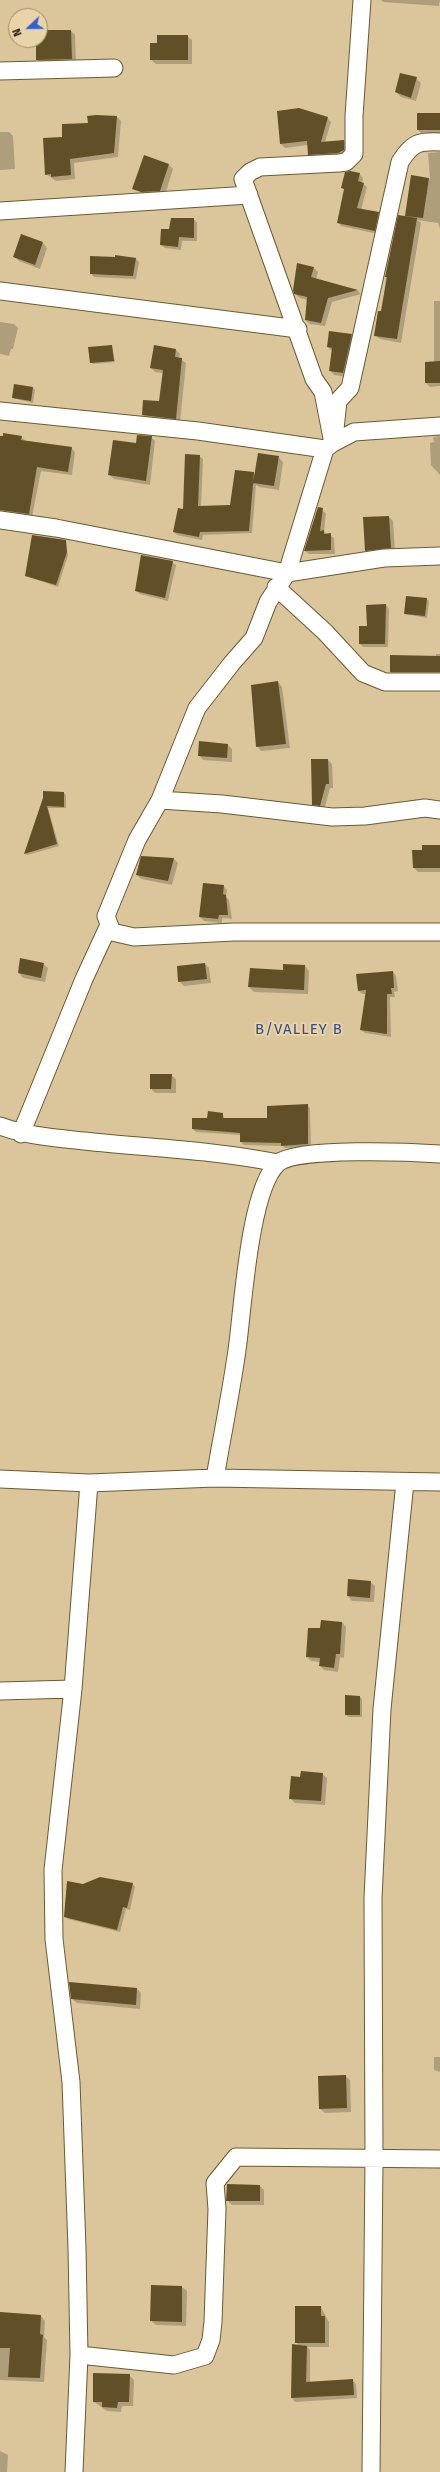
<!DOCTYPE html>
<html>
<head>
<meta charset="utf-8">
<style>
	body { margin:0 }
	#map { position:relative; width:440px; height:2472px; overflow:hidden; background:#dbc69c; font-family:"Fira Sans",sans-serif }
	canvas { display:block }
	.north { position:absolute; left:8px; top:8px; width:40px; height:40px; box-sizing:border-box; background:#e9d3a9; border:1px solid #9c8b6b; border-radius:50%; rotate:248deg; font-size:11px; font-weight:700; line-height:16px; text-align:center; color:#28200f }
	.north::after { content:''; display:block; margin:auto; width:14px; height:18px; background:#335fcf; clip-path:polygon(50% 0,100% 100%,50% 72%,0 100%) }
</style>
</head>
<body>
<div id="map">
<canvas width="440" height="2472"></canvas>
<div class="north">N</div>
</div>
<script>
const context = document.querySelector('canvas').getContext('2d');
context.lineJoin = 'round';
function paint(path, color) { context.fillStyle = color; context.fill(path, 'evenodd'); }
function stroke(path, color, width, dash) { context.strokeStyle = color; context.lineWidth = width; context.lineCap = dash ? 'butt' : 'round'; context.setLineDash(dash || []); context.stroke(path); }
function write(font, color, halo, rows, align = 'center') {
  context.font = font + ' "Fira Sans",sans-serif'; context.lineWidth = 4; context.setLineDash([]); context.textBaseline = 'middle'; context.strokeStyle = halo; context.fillStyle = color; for (const [text, x, y, turn = 0] of rows) {
    context.save(); context.translate(x, y); context.rotate((+turn || 0) * Math.PI / 180); context.textAlign = isNaN(turn) ? turn : align; if (halo) context.strokeText(text, 0, 0); context.fillText(text, 0, 0); context.restore();
  }
}
paint(new Path2D(`
	M381 0H440L439 6 383 2Z
	M40 31H71L75 35 76 63 41 64 37 60V40H40Z
	M187 36 192 40V64H156L151 60Z
	M416 78 421 83 416 101 401 97 396 92Z
	M440 114V135L421 133 418 130Z
	M117 117 121 121 118 157 74 163 75 179 56 181 46 174 64 138 90 124Z
	M327 118 331 122 325 142 344 141 348 145V154L313 158 309 154 308 145 285 148 281 144Z
	M0 132H9L13 136 15 169 0 170Z
	M440 152V229L438 223 417 220 421 223 401 343 380 339 375 335 382 312 386 276 408 218 406 216 412 177 430 179 428 153Z
	M169 165 173 169 165 195 147 196 134 188Z
	M359 174 363 178 362 183 367 187 361 210 378 213 382 217 378 234 341 226 338 222 345 190 343 188Z
	M194 219 197 223V241H182L181 250 165 248 161 245Z
	M21 236 43 243 47 248 40 269 19 261 14 256Z
	M136 259 139 262 136 279 94 277 91 273Z
	M314 268 318 272 316 279 358 291 361 294 332 302 325 326 310 324 306 320 308 300 300 298 295 294Z
	M440 296V386L430 387 426 383 434 362V301H440Z
	M0 322 14 324 18 328 13 349H11L9 356 0 354Z
	M351 335 356 340 347 377 334 375 330 370 332 351 328 347Z
	M112 346 115 362 93 364 91 362Z
	M176 350 180 354 179 358 186 363 180 422 147 419 143 415 160 402 164 373 155 372 151 368Z
	M33 388 35 390 33 403 13 398Z
	M440 436V475L431 465 430 443 434 442 433 437Z
	M0 437H21L26 441 71 448 75 452 72 475 41 471 32 517 0 513Z
	M151 437 155 441 150 485 114 479 109 475 137 444Z
	M199 456 203 459 201 507 231 506 236 471 256 475 278 457 283 462 279 490 259 487 256 485 252 533 203 535 202 540 177 535 174 532 184 510Z
	M318 509 326 513 324 532 334 538 335 554H309L305 551Z
	M389 517 393 521 395 552 370 555 366 550Z
	M65 541 68 555 58 587 26 576Z
	M172 562 176 565 168 601 140 594 136 591Z
	M427 599 429 601 427 618 405 614Z
	M386 605 389 609 388 647H363L360 644 368 627Z
	M436 654H440V675H395L391 672 436 657Z
	M278 682 282 687 290 748 261 751 257 746Z
	M228 745 232 749V762L203 760 199 755Z
	M328 760 332 764 333 788H330L324 810 318 809 313 804Z
	M64 793 66 795V808H48L59 846 27 855 25 854 44 798Z
	M440 846V872H418L414 868 423 851Z
	M142 857 174 859 178 863 172 885 141 879 137 875Z
	M223 886 227 890 226 897 229 900 232 919 222 918V923L204 921 200 917Z
	M43 964 48 968 45 982 23 978 19 973Z
	M205 964 209 968 211 983 184 986 179 981Z
	M284 965 305 966 309 971 308 994 254 992 249 987 284 971Z
	M393 972 396 976 398 991 394 992 395 997H390L391 1037 365 1033 361 1030 366 994H362L359 991Z
	M171 1075 176 1079V1093H155L151 1089Z
	M307 1105 310 1108 311 1147 285 1148 283 1146 244 1145 241 1142V1135L196 1132 193 1129 208 1119 222 1114 225 1119H268Z
	M349 1580 370 1582 375 1586 374 1602 352 1601 348 1596Z
	M342 1622 346 1627 344 1658 340 1657 338 1672 324 1670 320 1666V1662L311 1661 307 1657 321 1630Z
	M360 1697 362 1699V1717H348L346 1714Z
	M322 1774 327 1778 325 1805 295 1803 290 1798 301 1778Z
	M133 1884 135 1887 130 1910 126 1909 120 1932 68 1919 65 1916Z
	M70 1983 137 1989 141 1993 140 2009 77 2003 72 1999Z
	M434 2057H440V2072L434 2070Z
	M345 2076 350 2080 351 2112 325 2113 320 2109Z
	M227 2185 260 2186 264 2190V2205H232L227 2200Z
	M152 2286 182 2287 187 2291 186 2326 156 2325 151 2321Z
	M321 2307 329 2322V2347H307L310 2350V2383L352 2380 356 2384 357 2398 295 2402 292 2398 293 2345 299 2346 296 2342Z
	M0 2313 41 2316 45 2321 44 2337 47 2340 44 2382 0 2380Z
	M129 2375 134 2380 133 2406H122L121 2412 107 2411 94 2402Z
	M0 2451 8 2455 7 2472H0Z`), '#0003');
paint(new Path2D(`
	M40 30H71L72 59 36 60V40H40Z
	M157 35H188V60H150V43H157Z
	M400 73 417 77 411 98 395 92Z
	M299 108 328 117 321 142 344 140V150L338 153 308 155 307 141 280 144 277 111Z
	M417 113H440V130H417Z
	M96 115 117 116 114 153 70 159 71 175 51 177V174L45 175 43 138 62 137V124L88 123 87 116Z
	M144 155 169 164 160 191 141 192 132 189Z
	M350 171 360 173 358 181 364 183 357 208 379 212 375 231 337 223 344 189 341 188 345 172Z
	M411 175 429 178 423 218 405 216Z
	M398 215 417 218 397 339 374 336 378 311H381L387 277H385Z
	M171 218H194V238L179 237 178 247 160 245 161 229H169Z
	M21 234 43 242 35 265 13 257Z
	M115 255 136 258 133 276 90 274V256L115 257Z
	M297 263 314 267 311 277 358 290 328 298 321 323 305 320 307 297 294 294 293 290Z
	M329 331 352 334 343 373 329 371 332 348 327 347Z
	M112 345 114 361 90 363 88 347Z
	M154 345 176 349 175 357 182 358 176 419 142 415 143 400 159 401 163 370 150 368Z
	M440 361V383H425V362Z
	M14 384 33 387 31 401 12 398Z
	M3 433 22 436 21 440 72 447 68 472 37 467 29 514 0 510V436H3Z
	M137 435 152 436 146 481 108 475 113 440 136 443Z
	M258 453 279 456 274 486 253 483Z
	M185 454 200 455 198 506 230 505 235 470 254 472 249 531 200 532 199 537 173 532 178 508 183 509Z
	M318 507 323 508 320 531 324 530V534L331 533V550L304 551Z
	M389 516 391 548 365 551 363 517Z
	M32 535 66 540 67 552 56 585 25 576Z
	M141 555 173 561 165 598 135 591Z
	M406 596 427 598 425 616 404 614Z
	M386 604 385 644H359V626H367L366 605Z
	M390 655 440 656V672H390Z
	M278 681 286 744 256 747 251 685Z
	M199 741 228 744 227 758 198 756Z
	M311 759H328L329 784H326L320 806 312 805Z
	M43 791 64 792V807L47 806 57 844 24 854 43 798Z
	M422 845H440V868H413L412 850H422Z
	M141 856 174 858 168 881 136 875Z
	M203 883 224 885 223 894 226 895 228 915H219L218 919 199 917Z
	M20 958 44 963 41 978 18 973Z
	M205 963 207 979 178 982 177 966Z
	M283 964 305 965 304 990 248 987 250 968 283 970Z
	M393 971 394 988H391L392 994H387V1034L360 1030 366 990 358 991 356 974Z
	M150 1074H172L171 1089H150Z
	M308 1104V1144L281 1146V1143L240 1142V1133L192 1129V1118H207L208 1111 223 1113V1118H267V1106Z
	M348 1579 371 1581 370 1598 347 1596Z
	M321 1620 342 1622 340 1654H336L334 1668 319 1666 320 1658 306 1657 308 1628H320Z
	M345 1695 360 1696V1715H345Z
	M301 1771 323 1773 321 1801 289 1799 291 1776 300 1777Z
	M100 1877 133 1883 127 1908 123 1907 117 1930 64 1917 67 1881 83 1884Z
	M69 1982 137 1988 136 2005 71 1999Z
	M346 2075 347 2108 319 2109 318 2076Z
	M227 2184 260 2185V2201H226Z
	M151 2285 182 2286V2322L150 2321Z
	M295 2306H321V2316H325V2343H295Z
	M0 2312 41 2315 40 2334 43 2335 40 2378 8 2377 10 2348H0Z
	M292 2344 307 2346 306 2382 353 2379 354 2395 291 2398Z
	M93 2373 130 2374 129 2402H118L117 2408 102 2407V2402H93Z`), '#614f28');
const minor = new Path2D(`
	M362 0 354 116V154L346 162 339 163 260 167 250 172 243 179 314 379 323 392 333 443 325 449 287 573 268 602 254 638 232 663 197 708 160 800 137 840 106 916 112 932 134 937 234 932H440
	M0 71 114 68
	M0 211 249 195
	M0 291 298 329
	M0 411 198 431 325 449
	M335 429 338 401 350 388 400 162C412 143 418 141 440 142
	M333 443 354 432 440 426
	M0 520 56 528 287 573 384 558 440 556
	M276 587 325 632 363 673 385 682H440
	M160 800 222 804 332 817 365 816 425 808 440 810
	M0 1126C27 1136 55 1138 84 1141 149 1148 214 1150 278 1163
	M21 1134 84 979 108 927
	M215 1478C222 1436 231 1393 237 1350 243 1309 249 1189 278 1163 297 1147 412 1152 440 1154
	M0 1479 89 1483 215 1478 440 1482
	M0 1691 73 1689
	M79 2355 174 2365 205 2356 211 2340 213 2322 217 2209 215 2183 236 2157 440 2159
	M74 2472 79 2355 77 2248 71 2082 54 1939 53 1870 73 1689 89 1483
	M371 2472 374 2160 373 1898 382 1709 405 1482`);
stroke(minor, '#6c5932', 19);
stroke(minor, '#fff', 17);
context.letterSpacing = '1px';
write('15px', '#344d87', '#e9d3a9', [
	["B/VALLEY B",299,1030]
]);
context.letterSpacing = '0px';
</script>
</body>
</html>
